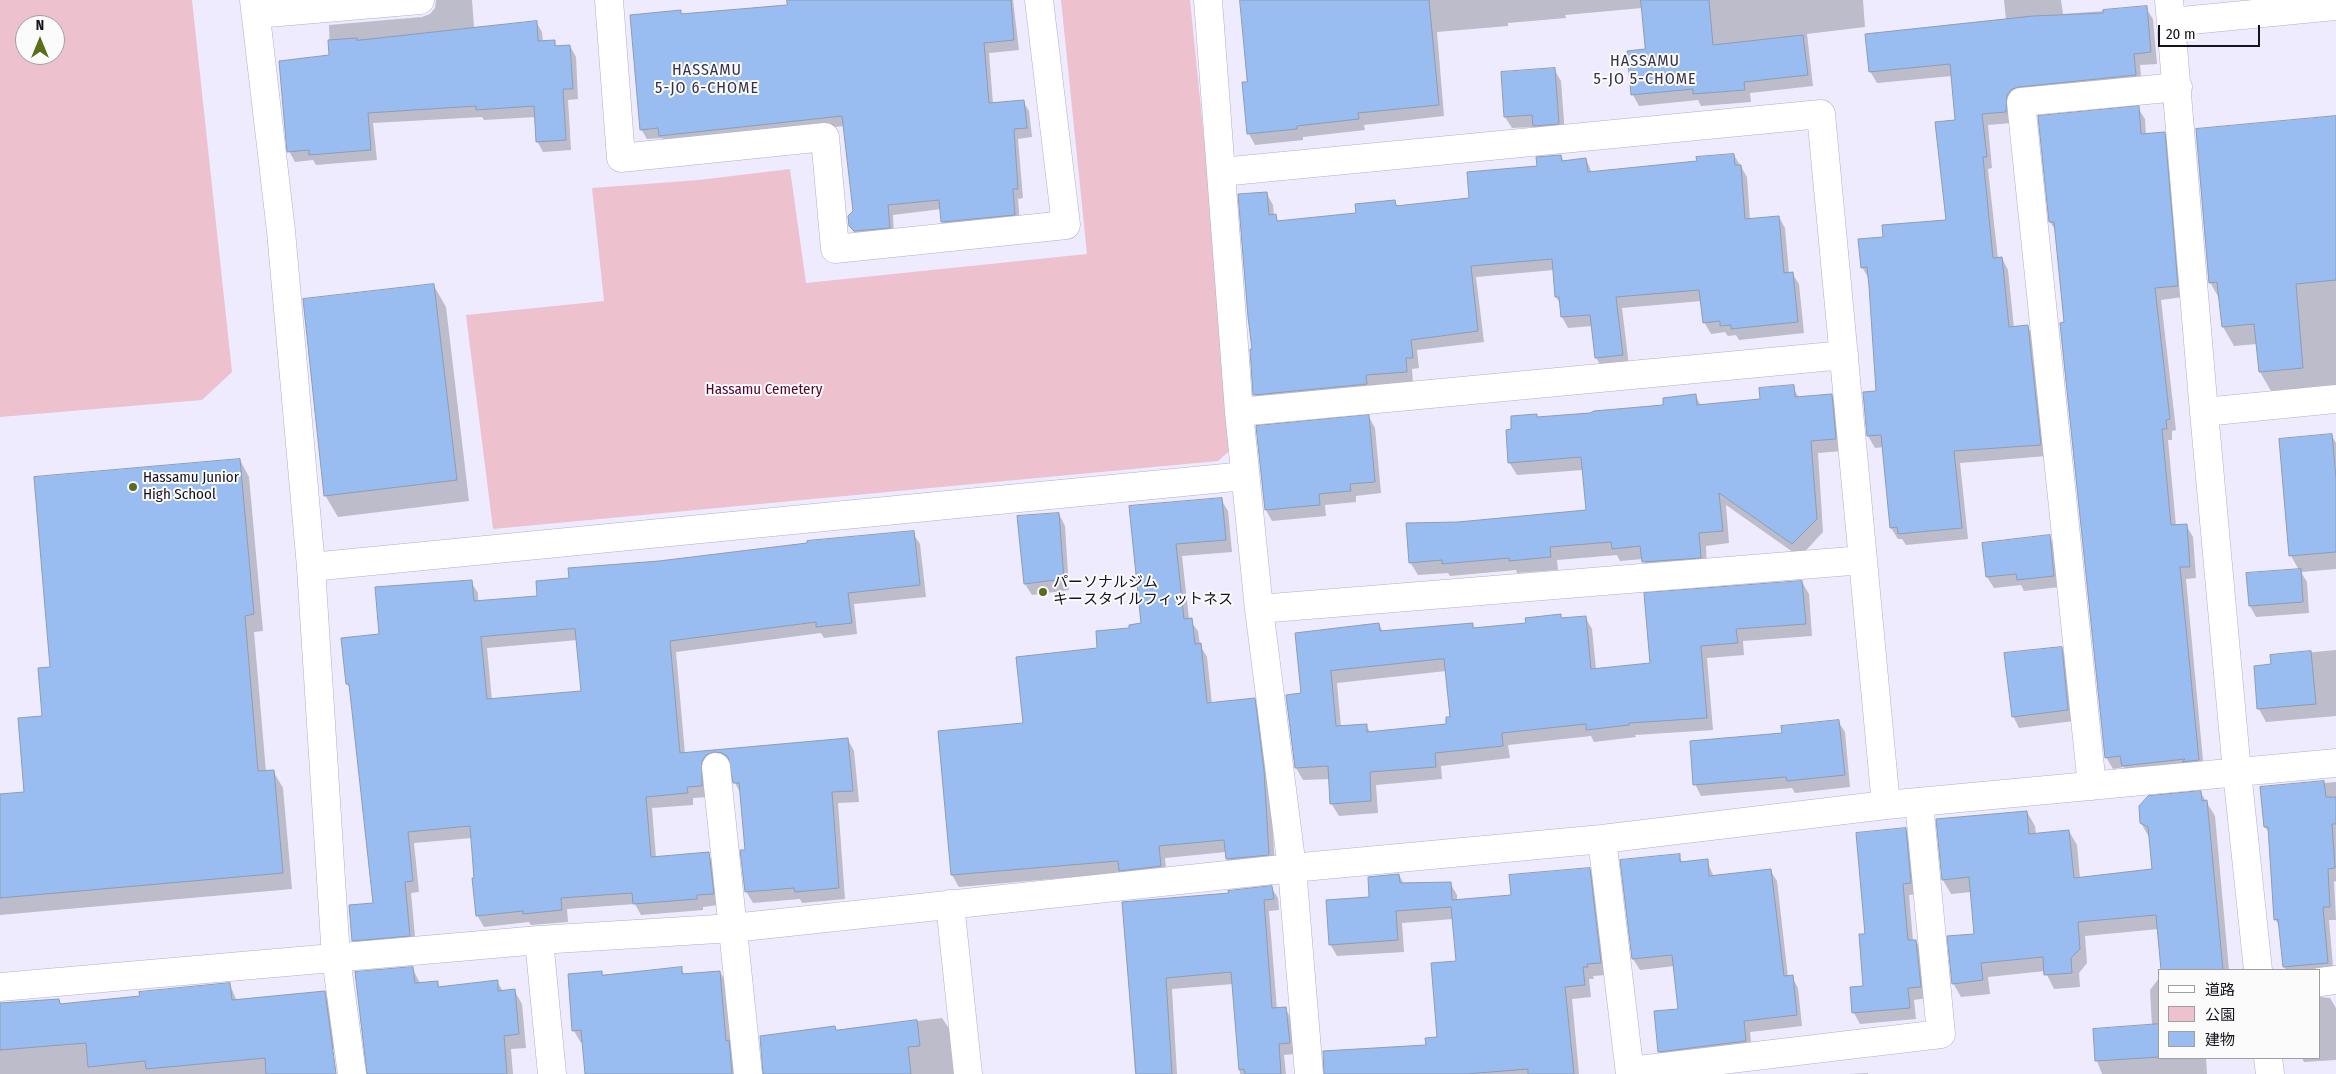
<!DOCTYPE html>
<html>
<head>
<meta charset="utf-8">
<style>
	body { margin:0 }
	#map { position:relative; width:2336px; height:1074px; overflow:hidden; background:#edebfd; font-family:"Fira Sans Condensed","Noto Sans JP",sans-serif }
	canvas { display:block }
	.legend { position:absolute; left:2158px; top:969px; width:162px; height:90px; box-sizing:border-box; background:#fbfbfb; border:1px solid #9f9ea2; margin:0; padding:6px 9px; list-style:none; font-size:15px; color:#14121c }
	.legend li { display:flex; align-items:center; gap:10px; height:25px }
	.legend b { width:25px; border:1px solid #9f9ea2 }
	.north { position:absolute; left:15px; top:15px; width:50px; height:50px; box-sizing:border-box; background:#fbfbfb; border:1px solid #9f9ea2; border-radius:50%; rotate:0deg; font-size:14px; font-weight:700; line-height:20px; text-align:center; color:#14121c }
	.north::after { content:''; display:block; margin:auto; width:18px; height:22px; background:#596d1b; clip-path:polygon(50% 0,100% 100%,50% 72%,0 100%) }
	.scale { position:absolute; left:2158px; top:25px; width:102px; height:22px; box-sizing:border-box; border:2px solid #14121c; border-top:0; padding-left:6px; font-size:15px; line-height:18px; white-space:nowrap; color:#14121c; -webkit-text-stroke:4px #fbfbfb; paint-order:stroke }
</style>
</head>
<body>
<div id="map">
<canvas width="2336" height="1074"></canvas>
<ul class="legend">
<li><b style="height:6px;background:#fff"></b>道路</li>
<li><b style="height:14px;background:#eec1ce"></b>公園</li>
<li><b style="height:14px;background:#9abdf1"></b>建物</li>
</ul>
<div class="north">N</div>
<div class="scale">20 m</div>
</div>
<script>
const context = document.querySelector('canvas').getContext('2d');
context.lineJoin = 'round';
function paint(path, color) { context.fillStyle = color; context.fill(path, 'evenodd'); }
function stroke(path, color, width, dash) { context.strokeStyle = color; context.lineWidth = width; context.lineCap = dash ? 'butt' : 'round'; context.setLineDash(dash || []); context.stroke(path); }
function write(font, color, halo, rows, align = 'center') {
  context.font = font + ' "Fira Sans Condensed","Noto Sans JP",sans-serif'; context.lineWidth = 4; context.setLineDash([]); context.textBaseline = 'middle'; context.strokeStyle = halo; context.fillStyle = color; for (const [text, x, y, turn = 0] of rows) {
    context.save(); context.translate(x, y); context.rotate((+turn || 0) * Math.PI / 180); context.textAlign = isNaN(turn) ? turn : align; if (halo) context.strokeText(text, 0, 0); context.fillText(text, 0, 0); context.restore();
  }
}
paint(new Path2D(`
	M0 0H192L232 372 202 400 0 417ZM25 25H55V55H25Z
	M1061 0H1190L1235 446 1218 461 493 529 466 315 604 301 592 188 699 180 790 169 806 283 1087 254Z`), '#eec1ce');
paint(new Path2D(`
	M436 0H472L474 27 536 22 542 32 543 42H554L557 47 570 46 576 57 578 99 568 100 571 150 543 152 537 141 536 117 484 120 482 117 373 123 377 160 316 165 313 160 295 162 289 151 330 56 329 25 422 17 430 14 435 8Z
	M788 0H1013L1019 50 989 53 993 104 1023 101 1029 111 1032 137 1018 139 1023 198 1018 199 1020 224 948 232 942 222 941 209 893 215 894 237 856 236 850 226 854 212 844 126 666 145 662 138 647 139 641 129 680 12 682 15 789 6Z
	M1241 0H1863L1865 27 1807 34 1813 86 1750 93 1751 102 1701 106 1698 100 1639 106 1633 95 1646 50 1642 8 1565 15 1566 18 1508 23V26L1437 32 1444 116 1364 125 1365 130 1303 137V140L1255 145 1249 134 1244 83H1248Z
	M2004 0H2061L2063 14 2146 8 2153 19 2157 64 2140 65 2142 87 2026 98 2012 123 1988 125 1992 168 1988 169 1998 259 2002 258 2008 270 2014 328 2028 327 2034 338 2047 456 1960 463 1968 539 1906 545 1902 539H1898L1891 528 1884 447 1875 448 1868 436 1864 393 1877 392 1869 279 1862 267 1884 238 1948 221 1956 122 1952 76 1877 83 1870 71 2006 20Z
	M1554 69 1561 81 1565 135 1541 137 1534 127 1512 128 1505 117Z
	M2138 108 2145 119 2146 135 2164 133 2170 145 2183 297 2161 300 2176 430 2172 431V440H2168L2176 526 2186 525 2193 537 2196 578 2186 579 2204 771 2129 777 2124 767 2113 769 2106 757 2066 323 2056 231 2050 222 2040 117Z
	M2336 117V390L2294 393 2291 389 2271 391 2260 372 2257 344 2234 346 2223 327 2220 300 2210 282Z
	M1734 155 1747 177 1750 220 1779 217 1785 228 1789 273H1792L1799 284 1804 333 1739 340 1736 335 1728 336 1725 332 1711 334 1704 322 1702 301 1622 308 1629 366 1603 369 1596 358 1593 326 1568 328 1562 317 1561 305 1556 297 1554 270 1476 277 1484 342 1417 350 1419 368 1412 369 1413 383 1261 406 1255 395 1253 350 1267 194 1273 205 1274 216 1279 222 1357 214 1394 201 1398 207 1471 199 1561 156 1564 162 1586 159 1592 173 1698 162Z
	M434 286 446 307 469 501 338 517 325 495Z
	M1793 387 1799 398 1831 395 1838 408 1842 451 1818 453 1823 532 1800 557 1726 505 1729 543 1706 546 1707 570 1650 575 1643 559 1620 561 1617 555 1557 560 1558 570 1517 573 1516 570 1450 576 1448 573 1418 575 1410 562 1458 523 1588 511 1583 470 1517 475 1509 462 1513 430 1536 415 1538 418 1665 406 1696 396 1701 406 1761 400Z
	M1369 417 1375 428 1381 493 1356 496V502L1325 505 1326 516 1272 521 1266 510Z
	M2332 436 2336 443V569L2301 572 2307 582 2309 613 2256 617 2250 606 2299 570 2291 556Z
	M240 460 249 477 263 631 254 632 266 772 273 771 283 788 292 889 0 915V796L26 793 43 717 51 668Z
	M1221 499 1228 511 1232 552 1182 556 1189 619 1198 631 1200 645 1207 657 1212 704 1254 699 1261 712 1270 783 1275 867 1234 871 1227 859 1226 852 1165 858 1167 878 1122 873 959 887 952 875 1024 724 1099 649 1131 629 1143 624 1130 508Z
	M1059 514 1065 526 1069 590 1032 595 1025 584 1018 517Z
	M913 533 920 544 926 597 854 604 857 634 824 638 821 633 676 652 685 754 848 740 854 751 859 802 838 803 845 899 802 903 800 899 753 903 746 891 747 851 741 794 735 783 730 764 722 762 708 797 693 798V805L652 808 656 858 708 854 715 865 719 905 703 907V910L641 915 635 904 567 909 568 922 531 925 529 922 484 927 477 915 472 838 414 843 419 892 411 893 416 947 360 952 353 940 374 904 351 691 347 684 381 635 471 582 478 593V602L538 597 570 580 660 562ZM578 640 583 692 492 700 487 648Z
	M2050 537 2056 548 2060 587 2024 591 2021 585 1994 588 1987 577Z
	M1802 582 1809 594 1812 636 1743 641 1744 655 1707 658 1713 730 1635 735 1636 737 1594 742 1591 736 1508 745 1510 758 1441 766 1442 779 1376 785 1378 813 1339 816 1331 803 1330 779 1303 780 1296 768 1302 694 1379 624 1383 632 1472 624 1475 629 1527 624 1560 616 1562 620 1585 617 1592 629 1596 669 1651 664ZM1446 671 1451 718 1448 725 1370 732 1366 725 1341 727 1337 683Z
	M2061 648 2068 660 2074 721 2019 728 2013 716Z
	M2336 650V716L2266 722 2259 709 2255 667 2272 665V656Z
	M1838 721 1845 732 1850 787 1795 793 1792 788 1701 796 1695 784 1783 734Z
	M2336 782V881L2334 882 2336 920H2329L2334 978 2320 970H2286L2284 967 2281 929 2275 919 2270 834 2265 827 2262 788Z
	M2201 793 2215 816 2229 970H2162L2159 929 2085 936 2087 963 2079 973 2080 987 2054 989 2045 971 1988 977 1990 994 1961 997 1953 983 1976 935 1972 892 1951 894 1943 880 2027 812 2035 826 2036 835 2069 831 2077 845 2080 878 2153 871 2149 837 2141 823Z
	M1905 830 1912 841 1917 894 1909 895 1913 941H1916L1922 952 1927 998 1914 1000 1916 1019 1860 1024 1854 1013 1851 988 1865 987 1867 935Z
	M1679 856 1683 863 1707 861 1714 877 1770 870 1777 881 1788 977H1792L1798 988 1802 1026 1750 1032 1752 1052 1665 1063 1659 1052 1680 1010 1675 966 1640 970 1633 959 1622 861Z
	M1589 869 1596 881 1607 975 1593 976 1594 979H1589L1591 997 1572 999 1579 1074H1338L1427 1046 1438 1038 1458 962 1453 919 1402 923 1404 952 1337 956 1330 944 1371 898 1399 875 1404 884 1450 883 1457 895V901L1512 896Z
	M1271 887 1278 898 1279 910 1269 911 1277 1009 1285 1008 1292 1020 1295 1054 1284 1055 1286 1074H1240L1233 984 1172 989 1177 1074H1135L1123 903 1230 894Z
	M412 968 420 983 437 982 440 988 497 982 503 991 514 990 522 1004 526 1048 511 1049 513 1074H387Z
	M681 969 685 975 720 972 727 984 737 1074H586L584 1043H581L574 1031 601 972 604 976Z
	M2160 977V1058H2206L2207 1074H2102L2097 1061 2152 1026 2150 990Z
	M230 985 237 1001 324 992 331 1004 337 1049 323 1050 324 1074H0V1004L59 1000 62 1005Z
	M2320 997 2330 998 2336 1008V1060L2304 1062 2302 1058H2320Z
	M942 1018 950 1030 954 1074H763L836 1031Z
	M1868 1073V1074H1848Z`), '#0003');
const building = new Path2D(`
	M787 0H1011L1014 40 984 43 989 103 1024 100 1027 128 1014 129 1018 189H1013L1015 215 941 222 939 200 888 205 890 228 854 231 849 226 848 216 853 211 842 116 659 136 658 128 640 130 630 15 681 10V14L787 5Z
	M1240 0H1429L1439 105 1358 113 1359 119 1297 126V129L1247 134 1242 82H1247Z
	M1641 0H1709L1713 45 1803 35 1808 75 1744 82 1745 90 1693 94V89L1631 95 1627 51 1645 49Z
	M2147 6 2151 52 2134 54 2136 75 2019 87 2012 89 2007 95 2006 112 1982 114 1987 157H1983L1993 258 2002 257 2009 327 2028 325 2041 445 1954 451 1962 528 1898 534 1897 527 1890 528 1881 435 1867 436 1863 392 1876 391 1869 286 1867 267 1861 268 1858 239 1883 237 1882 225 1946 220 1935 122 1955 120 1950 64 1869 72 1865 34 2033 16 2103 13V10Z
	M537 21 538 41 555 40V46L570 45 573 89H563L566 140 536 142 534 106 476 110V106L368 113 371 150 309 155V150L287 152 279 61 329 55 328 40 357 38V40Z
	M1555 68 1559 124 1533 126 1532 115 1504 117 1501 72Z
	M2139 106 2141 134 2165 132 2178 286 2155 288 2170 419 2166 420 2167 429H2162L2171 525 2187 524 2190 567H2180L2199 760 2182 762 2185 759 2122 766 2120 756 2105 758 2060 323 2064 322 2054 222H2049L2038 116Z
	M2336 116V280L2296 284 2303 368 2259 372 2254 324 2222 327 2217 282 2209 283 2196 129Z
	M1734 154 1735 165H1741L1745 219 1779 216 1784 273 1793 272 1798 322 1731 329V325L1720 326V321L1703 323 1699 290 1616 297 1623 355 1595 358 1590 315 1561 317 1559 297H1555L1552 259 1471 266 1478 331 1411 340 1413 358H1406L1407 372 1366 375 1367 384 1253 395 1250 349H1252L1248 317 1238 194 1267 192 1269 215 1276 214 1277 221 1356 213 1355 204 1395 200 1396 206 1469 198 1467 172 1537 166 1536 157 1561 155 1562 161 1586 158 1588 172 1697 161 1696 157Z
	M434 284 457 480 324 496 303 299Z
	M1794 385 1795 397 1832 394 1836 439 1811 441 1817 519 1792 544 1719 493 1723 531 1699 533 1701 558 1642 562 1640 546 1612 549 1611 542 1550 547 1551 557 1509 561V558L1442 564V560L1409 563 1406 523 1458 522 1586 510 1581 457 1508 463 1506 430 1511 429V416L1537 414V417L1590 413 1594 411 1663 405V398L1696 394 1697 405 1760 399 1759 388Z
	M1369 415 1375 482 1350 484 1351 491 1319 494 1320 505 1265 510 1256 426Z
	M2332 434 2336 478V552L2289 556 2279 439Z
	M240 459 254 614 245 616 258 771 274 770 283 873 0 898V794L24 792 18 718 42 716 38 668 50 667 34 477Z
	M1222 498 1226 540 1176 544 1184 619 1192 618 1195 644 1201 643 1207 703 1255 698 1264 770 1269 855 1226 859 1224 840 1159 846 1161 866 1119 871 1118 861 951 875 938 731 1023 723 1016 657 1097 648 1096 631 1129 628V625L1141 623 1129 506Z
	M1059 513 1064 579 1024 584 1017 516Z
	M914 531 920 585 848 593 852 623 816 627V622L670 641 680 753 848 738 853 791 832 792 839 888 795 892 794 888 745 892 740 850H745L739 783H733L728 757 722 753 714 752 706 755 702 761V786L687 787 688 793 646 797 651 857 709 852 714 894 697 895V899L633 904 632 893 561 898 562 910 523 914V911L476 916 472 878H474L470 826 408 832 413 881 405 882 410 936 352 941 349 905 373 903 349 684H346L341 638 379 634 375 587 472 580 474 601 537 596 536 581 569 578 568 568 659 561 807 543V541ZM575 629 581 691 487 699 481 637Z
	M2050 535 2054 576 2017 580 2016 574 1986 577 1982 543Z
	M2301 569 2303 602 2249 606 2246 573Z
	M1802 581 1806 624 1736 629 1738 643 1701 646 1707 718 1629 723V725L1586 730V724L1502 733 1503 746 1435 753 1436 767 1370 772 1371 801 1330 804 1328 766 1295 768 1286 695 1301 693 1295 633 1379 623 1380 631 1473 623V628L1526 623 1525 618 1561 614V618L1586 616 1591 669 1650 663 1644 593ZM1444 659 1450 717H1446V724L1367 732V724L1336 726 1331 671Z
	M2062 647 2068 710 2012 717 2004 653Z
	M2311 651 2316 704 2257 709 2254 666 2271 664 2270 655Z
	M1839 720 1845 775 1787 781 1786 777 1693 785 1690 741 1782 733 1781 726Z
	M2324 781 2326 797H2336V824H2332L2335 868 2328 869 2330 907H2323L2328 963 2283 967 2278 919 2274 920 2268 827H2264L2260 787Z
	M2201 791 2202 801 2207 800 2223 970H2161L2156 915 2078 922 2080 949 2071 958 2072 973 2044 975 2043 957 1981 963 1983 980 1952 984 1947 936 1974 934 1969 877 1942 880 1936 819 2027 811 2029 834 2069 830 2074 878 2152 869 2148 827 2140 823 2139 806 2148 796Z
	M1906 828 1911 883 1903 884 1908 940H1916L1921 987 1908 988 1910 1008 1852 1013 1850 987 1863 986 1859 934H1865L1856 833Z
	M1680 854V862L1708 859 1709 876 1771 869 1784 976 1793 975 1797 1015 1744 1021 1746 1041 1658 1052 1654 1011 1678 1009 1672 955 1632 959 1620 860Z
	M1590 868 1601 963 1587 964 1588 967H1583L1585 985 1565 987 1574 1074H1528V1069L1466 1074H1324L1323 1051 1426 1045 1425 1038 1437 1037 1431 963 1456 961 1451 907 1396 911 1398 940 1329 945 1326 900 1369 897 1368 877 1399 874 1400 883 1451 882 1452 900 1511 895 1509 875Z
	M1272 886 1274 899 1264 900 1272 1008 1286 1007 1290 1043 1279 1044 1281 1074H1245L1244 1069 1239 1070 1231 972 1166 978 1172 1074H1136L1122 902 1229 893 1228 891Z
	M413 967 415 983 438 981V987L498 980V991L515 989 519 1034 504 1036 507 1074H367L355 972Z
	M682 967V974L720 971 726 1041 729 1040 732 1074H585L581 1030 572 1031 568 974 602 971V975Z
	M230 983 232 1000 325 991 336 1074H266L265 1058 146 1069 145 1061 88 1067 86 1043 0 1050V1003L59 999 60 1004 140 996 139 992Z
	M917 1020 920 1046 908 1047 911 1074H763L760 1036 835 1026 836 1030Z
	M2160 1024V1057L2095 1061 2093 1029Z`);
paint(building, '#9abdf1');
stroke(building, '#8c9cb3', 1);
const minor = new Path2D(`
	M254 0 281 231 311 567 336 958 352 1074
	M609 0 621 158 825 137 835 249 1066 225 1039 0
	M1208 0 1239 412 1259 609 1292 868 1309 1074
	M2169 0 2204 412 2237 772 2258 970
	M256 14 420 0
	M2171 22 2336 6
	M1221 172 1821 114 1886 805
	M1239 412 1844 355
	M2204 412 2336 399
	M311 567 1245 476
	M1259 609 1863 560
	M716 767 748 1074
	M2092 786 2021 102 2178 87
	M1602 839 1630 1074
	M950 904 968 1074
	M539 940 552 1074
	M2320 982 2336 980
	M0 987 539 940 733 928 1292 868 1602 839 1886 805 2336 763
	M2268 1058 2270 1074
	M1630 1071 1941 1034 1919 802`);
stroke(minor, '#b2aeca', 29);
stroke(minor, '#fff', 28);
for (const [x, y, r, color] of [
	[133,487,5,"#596d1b"],
	[1043,592,5,"#596d1b"]
]) { const dot = new Path2D(); dot.arc(x, y, r, 0, 2 * Math.PI); context.fillStyle = color; context.fill(dot); stroke(dot, '#fbfbfb', 2); }
write('15px', '#54052a', '#fbfbfb', [
	["Hassamu Cemetery",764,390]
]);
write('15px', '#14121c', '#fbfbfb', [
	["Hassamu Junior",143,478],
	["High School",143,495],
	["パーソナルジム",1053,583],
	["キースタイルフィットネス",1053,600]
], 'left');
context.letterSpacing = '1px';
write('16px', '#363349', '#fbfbfb', [
	["HASSAMU",1645,62],
	["5-JO 5-CHOME",1645,80],
	["HASSAMU",707,71],
	["5-JO 6-CHOME",707,89]
]);
context.letterSpacing = '0px';
</script>
</body>
</html>
